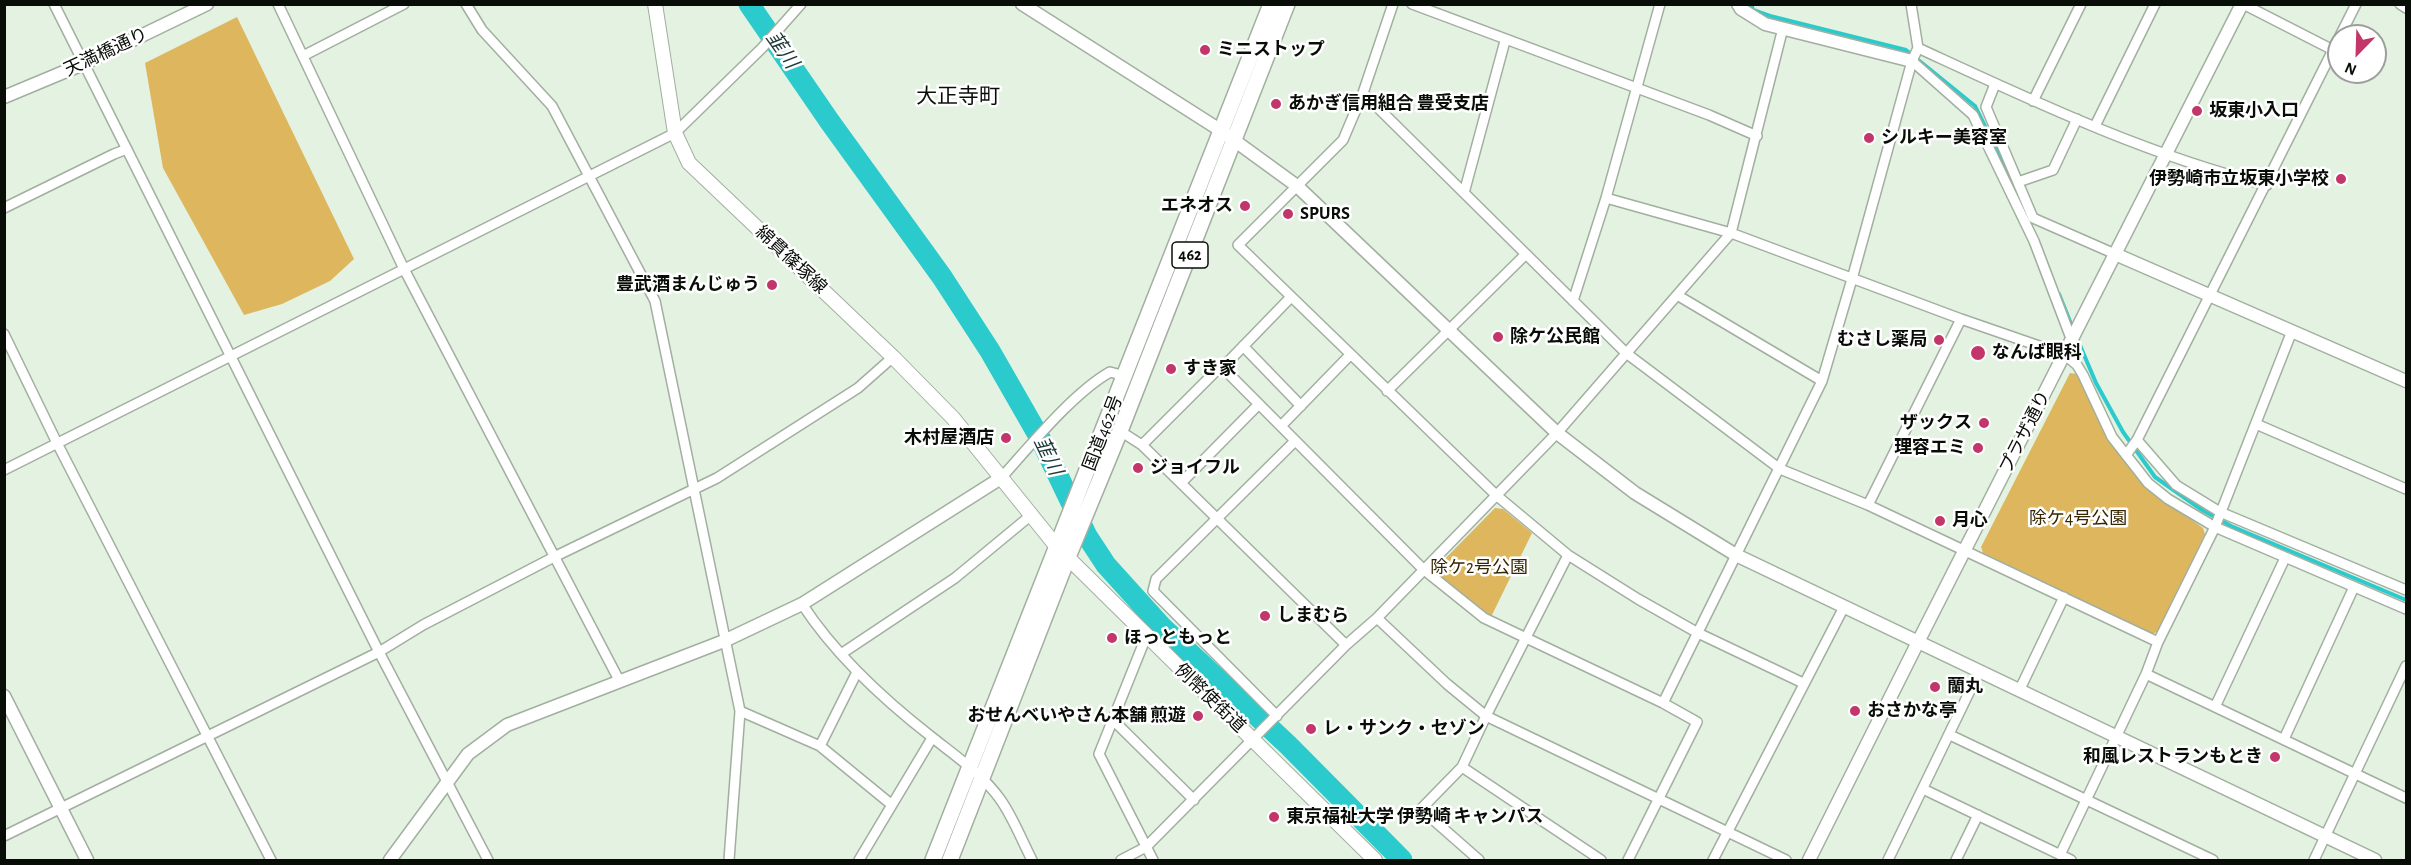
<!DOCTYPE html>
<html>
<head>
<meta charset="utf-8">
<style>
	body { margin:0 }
	#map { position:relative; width:2411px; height:865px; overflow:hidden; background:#e4f2e2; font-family:"Alegreya Sans",sans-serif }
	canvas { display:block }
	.frame { position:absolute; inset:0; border:6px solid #090d08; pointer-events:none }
	.north { position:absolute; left:2327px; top:24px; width:60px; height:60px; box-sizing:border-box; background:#fff; border:2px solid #9d9e9c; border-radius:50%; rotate:203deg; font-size:16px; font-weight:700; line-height:24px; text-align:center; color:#090d08 }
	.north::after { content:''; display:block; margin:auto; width:21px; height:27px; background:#c23669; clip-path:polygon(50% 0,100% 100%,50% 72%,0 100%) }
</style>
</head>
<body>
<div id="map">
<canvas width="2411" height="865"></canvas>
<div class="frame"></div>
<div class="north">N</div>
</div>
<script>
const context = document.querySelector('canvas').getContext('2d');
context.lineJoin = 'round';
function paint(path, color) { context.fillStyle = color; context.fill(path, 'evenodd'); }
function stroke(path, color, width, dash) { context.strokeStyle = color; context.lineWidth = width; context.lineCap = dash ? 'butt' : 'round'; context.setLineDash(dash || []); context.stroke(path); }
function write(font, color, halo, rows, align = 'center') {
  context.font = font + ' "Alegreya Sans","Noto Sans JP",sans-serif'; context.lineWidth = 5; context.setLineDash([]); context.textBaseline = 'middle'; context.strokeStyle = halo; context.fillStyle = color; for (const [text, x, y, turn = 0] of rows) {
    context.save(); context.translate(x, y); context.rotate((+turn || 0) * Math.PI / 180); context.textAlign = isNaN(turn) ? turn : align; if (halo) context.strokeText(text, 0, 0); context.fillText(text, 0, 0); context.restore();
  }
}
paint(new Path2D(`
	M237 17 354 259 330 281 282 304 244 315 163 168 145 63Z
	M2070 373 2078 374 2108 437 2143 485 2203 528 2205 534 2157 632 2152 634 1983 553 1981 547Z
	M1495 508 1503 509 1532 533 1491 617 1437 574 1436 568Z`), '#ddb65d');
stroke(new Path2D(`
	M1751 4 1753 10 1770 16 1906 50 1975 106 2008 173 2025 213
	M2059 294 2073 329
	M2076 336 2096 383 2123 432 2155 477 2202 510 2231 526 2406 600`), '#2bcacc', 4);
stroke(new Path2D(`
	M749 4 830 122 942 277 990 351 1041 440 1087 536 1106 565 1163 628 1288 745 1402 860`), '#2bcacc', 21);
const minor = new Path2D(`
	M54 4 379 652 488 860
	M278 4 404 269 620 682
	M466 4 482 30 552 106 655 301 740 711 729 860
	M1393 4 1363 93 1343 140 1238 245 1496 495 1568 555 1638 599 1698 633 1803 683
	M1412 4 1709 115 1757 136
	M2243 4 2333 50
	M2400 4 2406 8
	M2340 36 2356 4
	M1918 48C2031 100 2146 155 2267 185
	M303 56 404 4
	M1912 61 1973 115 2034 241 2072 341
	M1995 84 1986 107 2033 218 2115 254
	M1363 93 1626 353 1780 469 1868 505 2158 642
	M2033 101 2081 4
	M2095 126 2155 4
	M2018 182 2053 170 2077 119
	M1464 193 1505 41
	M1606 198 1731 233 1961 319 2065 355 2077 365 2083 375 2112 437 2148 483 2168 499 2215 527 2406 609
	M4 208 114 154 127 149
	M1677 295 1822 381
	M1573 301 1606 198 1660 4
	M4 334 57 443 271 860
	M1243 346 1301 406
	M1224 369 1227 363 1291 297
	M1387 391 1526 254
	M2256 424 2406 489
	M1281 426 1350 355
	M1120 431 1142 445 1346 645
	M2137 440 2176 485 2220 512 2406 590
	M1142 445 1215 372 1224 369 1423 569 1484 618 1663 703 1697 722 1628 860
	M2126 455 2137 440 2339 38
	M4 470 675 133 762 48 801 4
	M1001 478C1030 446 1073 393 1110 372L1125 376
	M1181 483 1259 404
	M1868 505 1961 319
	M802 604C836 656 884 700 933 738 957 757 982 774 1000 799 1013 817 1022 841 1032 860
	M1377 618 1447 684 1486 716 1786 860
	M1146 637 1099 754 1153 860
	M841 654 955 578 1030 516
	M2146 674 2406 798
	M2019 691 2064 597
	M1663 703 1822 381 1852 279 1912 61 1918 48 1911 4
	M2215 707 2285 558
	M740 711 820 746 892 805
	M1277 716 1153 591 1156 579 1295 441
	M1113 720 1194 800
	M1950 735 2213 860
	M2284 739 2354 587
	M820 746 857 672
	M1462 767 1601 860
	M1923 789 2071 860
	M4 836 379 652 423 625 556 556 717 478 858 388 893 357
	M2060 855 2146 674 2158 642 2215 527 2292 331
	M859 860 932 738
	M1121 860 1146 847 1346 645 1377 618 1557 433 1731 233 1783 28
	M1479 860 1421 809 1462 767 1486 716 1568 555
	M1713 860 1844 607
	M1888 860 1979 672
	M1956 860 1978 815
	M2314 860 2406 666`);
const tertiary = new Path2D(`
	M1022 4 1220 130 1297 186 1557 433 1635 493 1736 555 2375 860
	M1738 4 1741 9 1765 24 1912 61
	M4 97 83 64 207 4
	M2115 254 2406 381
	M4 696 87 860
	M390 860 468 754 507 725 724 641 802 604 1001 478
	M1809 860 1918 642 2242 4`);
const secondary = new Path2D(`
	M655 4 675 133 689 163 893 357 953 418 1057 547 1375 860`);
const trunk = new Path2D(`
	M933 860 1271 4
	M950 860 1068 557 1120 431 1287 4`);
stroke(minor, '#a2afa0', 12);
stroke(tertiary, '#a2afa0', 15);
stroke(secondary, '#a2afa0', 16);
stroke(trunk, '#a2afa0', 18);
stroke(minor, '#fff', 9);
stroke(tertiary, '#fff', 12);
stroke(secondary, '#fff', 14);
stroke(trunk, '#fff', 15);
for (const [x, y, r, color] of [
	[1205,50,6,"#c23669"],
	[1276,104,6,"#c23669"],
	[2197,111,6,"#c23669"],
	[1869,138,6,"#c23669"],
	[2341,179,6,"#c23669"],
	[1245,206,6,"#c23669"],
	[1288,214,6,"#c23669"],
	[772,285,6,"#c23669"],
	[1498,337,6,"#c23669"],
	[1939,340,6,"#c23669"],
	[1978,353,8,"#c23669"],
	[1171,369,6,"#c23669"],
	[1984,423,6,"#c23669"],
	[1006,438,6,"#c23669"],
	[1978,448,6,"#c23669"],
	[1138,468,6,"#c23669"],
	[1940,521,6,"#c23669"],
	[1265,616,6,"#c23669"],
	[1112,638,6,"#c23669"],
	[1935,687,6,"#c23669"],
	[1855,711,6,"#c23669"],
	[1198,716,6,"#c23669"],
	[1311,729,6,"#c23669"],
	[2275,757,6,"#c23669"],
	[1274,817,6,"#c23669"]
]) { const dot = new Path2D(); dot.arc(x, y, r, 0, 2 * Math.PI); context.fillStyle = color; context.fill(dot); stroke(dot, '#fff', 2); }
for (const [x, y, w] of [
	[1190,255,36]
]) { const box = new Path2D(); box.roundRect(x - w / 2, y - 13, w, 26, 4.5); context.fillStyle = '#fff'; context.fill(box); stroke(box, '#090d08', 1.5); }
write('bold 16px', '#090d08', null, [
	["462",1190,255]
]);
write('bold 18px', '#090d08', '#fff', [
	["ミニストップ",1217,50],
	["あかぎ信用組合 豊受支店",1288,104],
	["坂東小入口",2209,111],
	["シルキー美容室",1881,138],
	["伊勢崎市立坂東小学校",2329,179,"right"],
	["エネオス",1233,206,"right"],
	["SPURS",1300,214],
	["豊武酒まんじゅう",760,285,"right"],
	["除ケ公民館",1510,337],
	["むさし薬局",1927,340,"right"],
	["なんば眼科",1992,353],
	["すき家",1183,369],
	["ザックス",1972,423,"right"],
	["木村屋酒店",994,438,"right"],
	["理容エミ",1966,448,"right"],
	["ジョイフル",1150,468],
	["月心",1952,521],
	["しまむら",1277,616],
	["ほっともっと",1124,638],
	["蘭丸",1947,687],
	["おさかな亭",1867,711],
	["おせんベいやさん本舗 煎遊",1186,716,"right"],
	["レ・サンク・セゾン",1323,729],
	["和風レストランもとき",2263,757,"right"],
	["東京福祉大学 伊勢崎 キャンパス",1286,817]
], 'left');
write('18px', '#090d08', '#fff', [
	["天満橋通り",106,52,-25],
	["綿貫篠塚線",791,260,43],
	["プラザ通り",2025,432,-63],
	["国道462号",1103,433,-69],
	["例幣使街道",1210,698,44]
]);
write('18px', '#372600', '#fff', [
	["除ケ4号公園",2078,519],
	["除ケ2号公園",1479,568]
]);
write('italic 20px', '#1e3737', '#fff', [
	["韮川",782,50,55],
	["韮川",1048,456,64]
]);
write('21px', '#090d08', '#fff', [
	["大正寺町",958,97]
]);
</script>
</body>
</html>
